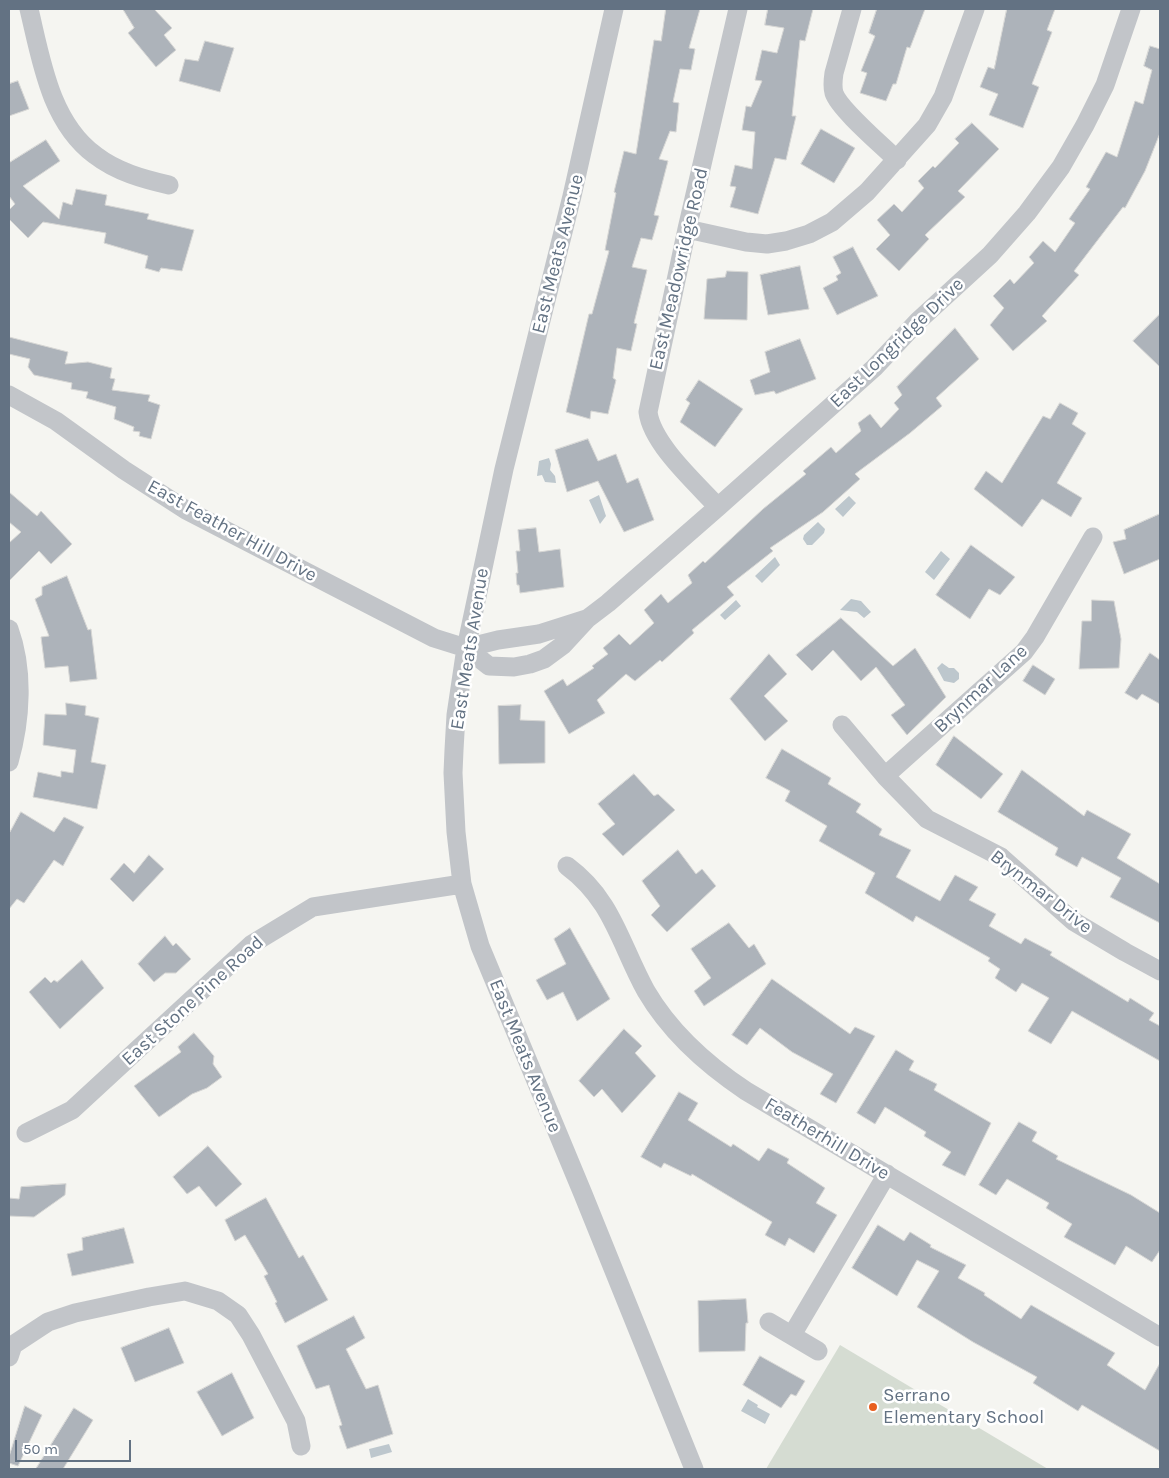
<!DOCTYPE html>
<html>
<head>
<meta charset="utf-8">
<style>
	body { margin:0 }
	#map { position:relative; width:1169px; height:1478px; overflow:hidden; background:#f5f5f1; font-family:Karla,sans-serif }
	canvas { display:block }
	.frame { position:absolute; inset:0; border:10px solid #637283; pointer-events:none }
	.scale { position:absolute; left:15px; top:1440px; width:116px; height:22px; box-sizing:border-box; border:2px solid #637283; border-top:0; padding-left:6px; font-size:15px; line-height:18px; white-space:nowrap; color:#637283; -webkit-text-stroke:4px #fff; paint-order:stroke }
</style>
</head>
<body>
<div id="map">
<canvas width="1169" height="1478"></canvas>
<div class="frame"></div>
<div class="scale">50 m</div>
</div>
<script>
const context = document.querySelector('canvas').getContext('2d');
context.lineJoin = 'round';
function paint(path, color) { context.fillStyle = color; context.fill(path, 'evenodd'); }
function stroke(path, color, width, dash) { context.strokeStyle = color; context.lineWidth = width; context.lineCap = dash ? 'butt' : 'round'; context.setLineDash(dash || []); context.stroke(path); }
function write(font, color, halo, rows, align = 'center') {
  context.font = font + ' Karla,sans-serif'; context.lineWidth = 5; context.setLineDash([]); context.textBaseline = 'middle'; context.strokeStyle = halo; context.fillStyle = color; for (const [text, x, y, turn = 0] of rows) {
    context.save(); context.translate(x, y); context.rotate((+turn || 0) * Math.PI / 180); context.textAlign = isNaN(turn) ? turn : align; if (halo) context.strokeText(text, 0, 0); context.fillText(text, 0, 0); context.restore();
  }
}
paint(new Path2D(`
	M840 1345 1048 1469H766Z`), '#d5dcd2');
paint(new Path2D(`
	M549 458 551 464 550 470 555 476 556 483 545 482 542 475 537 476 539 461Z
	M599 495 606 516 600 524 589 500Z
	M849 496 856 503 843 517 835 509Z
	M818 522 825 529 824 533 812 545H807L803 539 804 535Z
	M941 551 950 559 934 580 925 572Z
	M775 557 780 565 762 583 755 576Z
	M851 599 861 601 871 612 864 618 857 612 840 610Z
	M736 600 741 606 725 620 720 615Z
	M942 663 949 668H954L959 673V679L954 683 944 681 937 668Z
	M748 1399 758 1405 757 1407 770 1414 765 1424 741 1411Z
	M389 1444 392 1452 371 1458 369 1449Z`), '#bdc7cd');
const building = new Path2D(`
	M123 9H154L172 28 164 35 176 50 156 67 128 33 134 28Z
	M666 9H700L689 48 695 49 691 70 680 69 673 102 679 103 676 132 670 131 659 159 668 161 654 215 659 216 652 240 641 238 632 267 647 270 634 323 637 324 631 351 617 348 613 378 616 380 608 414 591 411 590 419 566 412 589 314H592L609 251 605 250 616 193 614 192 624 151 636 154 654 40 661 41Z
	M768 9H813L805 41 800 40 792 116H796L786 160 775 158 758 214 730 207 736 187 730 186 735 165 752 169 755 132 742 130 746 106 751 107 762 81 755 80 762 50 777 53 784 28 765 25Z
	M877 9H925L910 48 907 47 896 84H893L886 101 860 93 867 73 861 71 875 36 869 33Z
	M1007 9H1055L1047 30 1052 32 1032 84 1039 87 1023 128 989 115 998 94 980 87 988 67 994 69Z
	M205 41 234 48 220 92 179 81 185 59 198 61Z
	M1150 46 1160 49V133L1145 171 1125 208 1123 207 1074 271 1079 275 1042 316 1047 321 1013 351 990 325 1004 308 993 296 1010 279 1014 284 1034 263 1029 257 1043 241 1055 252 1075 223 1069 219 1090 189 1086 187 1106 152 1117 157 1135 101 1143 104 1152 70 1144 66Z
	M18 81 29 109 9 116V84Z
	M972 123 999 149 958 191 965 197 925 235 929 239 899 271 876 249 890 235 877 220 894 204 902 212 924 188 918 181 933 166 935 168 959 143 955 139Z
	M821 129 855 148 834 183 801 164Z
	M46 140 60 161 23 186 59 219 63 202 72 205 76 189 107 195 105 205 149 214 147 219 194 230 182 271 161 268 159 272 145 268 148 256 104 243 106 233 43 222 28 238 9 219V210L15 204 9 196V163Z
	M853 247 878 296 837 315 823 288 838 280 836 276 841 273 833 257Z
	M800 266 809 309 768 315 760 275Z
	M727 271 748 272 747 320 704 319 707 279 725 277Z
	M1160 314V367L1133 341Z
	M955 328 979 359 936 398 942 406 910 433 855 474 860 479 823 512 770 548 773 551 727 587 734 595 692 630 694 633 662 662 660 660 635 681 626 674 597 700 605 713 569 734 544 691 563 679 567 686 594 668 592 666 608 654 603 648 619 634 630 645 654 623 644 610 661 594 668 603 692 583 688 575 703 561 705 563 763 509 806 474 803 471 831 447 836 453 861 431 858 423 870 414 881 428 899 409 894 403 902 395 897 387Z
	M9 337 68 352 65 364 88 362 112 368 110 378 115 379 112 390 150 395 148 401 160 405 151 439 139 436 140 432 133 431 134 427 114 419 116 407 86 398 88 392 71 389 72 383 34 375 28 367 30 359 9 354Z
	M800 339 816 379 776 394 774 391 755 395 750 380 770 372 765 352Z
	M699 380 743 409 715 447 680 422 690 403 686 400Z
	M1060 403 1078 413 1072 424 1086 433 1057 483 1082 498 1071 517 1042 499 1022 527 974 489 986 471 1002 483 1043 416 1050 419Z
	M588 439 598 461 616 454 627 483 638 478 654 520 624 532 598 481 567 492 555 450Z
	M9 492 37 516 41 511 72 544 51 564 39 551 9 581V543L21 532 9 522Z
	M1160 514V559L1124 574 1113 542 1126 539 1124 530Z
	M536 528 539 552 560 549 564 587 520 593 519 585H517L516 573H518L516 551H520L518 530Z
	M971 545 1015 577 1000 595 989 589 970 619 936 595Z
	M67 576 88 630 91 629 97 679 70 682 68 666 45 668 41 637 49 636 35 599 42 595V587Z
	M1092 600 1114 601 1121 639 1119 668 1079 669 1082 621H1091Z
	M841 618 893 666 915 648 946 697 907 735 891 715 905 705 876 667 861 681 833 650 812 671 796 655Z
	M1150 653 1160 660V704L1142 694 1137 700 1125 693Z
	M769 654 787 674 764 696 788 721 765 741 730 699Z
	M1033 665 1055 679 1045 695 1023 681Z
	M66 703 86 706 85 715 99 718 91 762 106 765 97 809 33 797 38 772 61 777V771L73 773 76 750 43 745 45 714 66 715Z
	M521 705 520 720 545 721V763L499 764 498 706Z
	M954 736 1003 774 981 799 936 765Z
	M782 749 831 778 828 784 861 804 856 812 882 829 879 835 911 850 896 877 940 901 955 875 978 887 969 900 996 914 989 926 1021 944 1025 938 1052 952 1050 955 1128 1002 1130 998 1154 1013 1149 1020 1160 1026V1061L1072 1011 1051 1044 1028 1031 1049 998 1022 983 1016 992 995 978 1000 969 988 961 990 958 916 916 913 922 865 893 875 873 819 841 827 826 785 801 790 791 766 778Z
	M1022 770 1084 816 1087 810 1131 834 1117 858 1160 884V923L1110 897 1121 878 1082 857 1077 867 1055 855 1058 848 998 812Z
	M634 774 654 796 658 794 675 810 623 856 602 834 615 824 598 804Z
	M21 812 54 832 64 817 84 827 63 866 54 860 24 903 17 899 9 909V834Z
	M678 850 696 874 702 869 716 886 667 932 651 915 660 906 642 881Z
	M149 855 164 869 133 902 110 879 124 863 134 873Z
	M729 923 749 948 754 944 766 964 704 1006 694 991 711 978 691 949Z
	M570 928 610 999 577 1021 563 992 547 1000 536 980 566 964 554 939Z
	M165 936 173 946 176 943 191 959 176 973H165L154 982 138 964Z
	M82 960 104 988 60 1029 29 992 45 977 51 983 54 980 57 982Z
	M772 979 850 1034 855 1027 875 1036 836 1103 820 1094 833 1074 792 1052 760 1028 747 1045 732 1035Z
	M624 1029 642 1046 635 1053 656 1076 622 1113 602 1089 594 1097 579 1081Z
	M194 1033 214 1056 213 1064 222 1077 207 1088 192 1094 159 1117 134 1086 181 1052 178 1047Z
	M896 1050 914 1061 909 1070 937 1084 934 1090 991 1123 965 1176 942 1165 951 1152 924 1136 926 1132 885 1107 875 1124 857 1113Z
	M679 1092 698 1103 688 1120 731 1147 733 1144 759 1161 768 1148 789 1159 787 1163 825 1188 816 1203 837 1215 814 1253 789 1238 785 1246 765 1235 772 1222 692 1174 691 1176 664 1163 661 1168 641 1157Z
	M1019 1122 1037 1132 1032 1141 1058 1156 1056 1159 1131 1195 1160 1213V1250L1152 1262 1126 1246 1115 1265 1064 1237 1072 1224 1046 1208 1049 1203 1007 1179 996 1195 979 1185Z
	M208 1146 242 1184 216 1207 199 1186 187 1194 173 1177Z
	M66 1184 65 1195 34 1217 9 1216V1198L19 1199 21 1187Z
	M266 1198 299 1258 303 1255 328 1300 285 1323 275 1303 277 1302 264 1276 268 1274 245 1235 235 1241 225 1220Z
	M878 1225 904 1241 910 1232 931 1245 930 1247 966 1265 958 1278 985 1293 984 1295 1021 1319 1031 1305 1115 1353 1107 1365 1145 1390 1160 1363V1451L1082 1405 1078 1411 1033 1383 1037 1377 973 1342 917 1307 939 1271 917 1260 897 1296 852 1268Z
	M124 1228 134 1263 72 1276 67 1254 83 1250 82 1238Z
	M746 1299 748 1323H746L745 1351 699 1352 698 1301Z
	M354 1316 365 1338 346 1349 366 1389 378 1385 393 1434 347 1449 339 1426 342 1425 329 1385 316 1389 297 1346Z
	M169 1328 184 1363 135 1382 121 1348Z
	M760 1356 805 1381 796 1396 791 1394 781 1408 743 1385Z
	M232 1373 254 1418 222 1436 197 1392Z
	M25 1406 42 1415 18 1466 9 1463V1457Z
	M74 1408 93 1420 63 1469H36Z`);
paint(building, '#adb3ba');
stroke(building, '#d6d6d4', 1);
stroke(new Path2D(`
	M29 9C41 59 50 122 95 155 117 172 143 179 169 185
	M614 9 572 196 504 469 466 648 456 715 454 750 453 773 456 832 462 884 480 946 583 1194 694 1469
	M852 9 834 73C833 80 832 86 834 93 839 109 883 146 897 160
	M687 229 746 242 767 244 786 241 809 234 832 222 867 192 927 125 943 97 975 9
	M9 395 56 421 124 470 186 510 434 638 466 648 489 666 514 667 530 664 544 659 563 645 587 619 608 603 718 507 874 368 918 321 990 255 1027 213 1061 167 1085 125 1105 85 1131 9
	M718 507C696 483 652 444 648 412L687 229 738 9
	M9 629C24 670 21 720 9 762
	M466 648 498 640 539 634 586 619
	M842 725 885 776 927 819 1001 857 1073 921 1125 952 1160 971
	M885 776 1024 652 1035 637 1093 537
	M567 866C613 900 620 944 646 991 670 1032 707 1065 746 1091L1160 1337
	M26 1133 72 1110 252 944 313 907 462 884
	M769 1322 818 1351
	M792 1335 887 1174
	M9 1357 13 1345 48 1322 75 1313 149 1297 185 1291 218 1301 238 1315 251 1335 296 1421 301 1446`), '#c2c5c9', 19);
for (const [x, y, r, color] of [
	[873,1407,5,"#e85e1e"]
]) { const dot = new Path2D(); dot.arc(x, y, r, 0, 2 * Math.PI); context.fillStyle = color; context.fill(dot); stroke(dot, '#fff', 2); }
write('19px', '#637283', '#fff', [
	["East Meats Avenue",558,254,-76],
	["East Meadowridge Road",679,269,-77],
	["East Longridge Drive",897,343,-44],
	["East Feather Hill Drive",232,531,29],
	["East Meats Avenue",470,649,-81],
	["Brynmar Lane",981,689,-43],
	["Brynmar Drive",1041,892,38],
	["East Stone Pine Road",193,1001,-42],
	["East Meats Avenue",525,1056,68],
	["Featherhill Drive",827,1139,31]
]);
write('19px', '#637283', '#fff', [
	["Serrano",883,1396],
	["Elementary School",883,1418]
], 'left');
</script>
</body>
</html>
